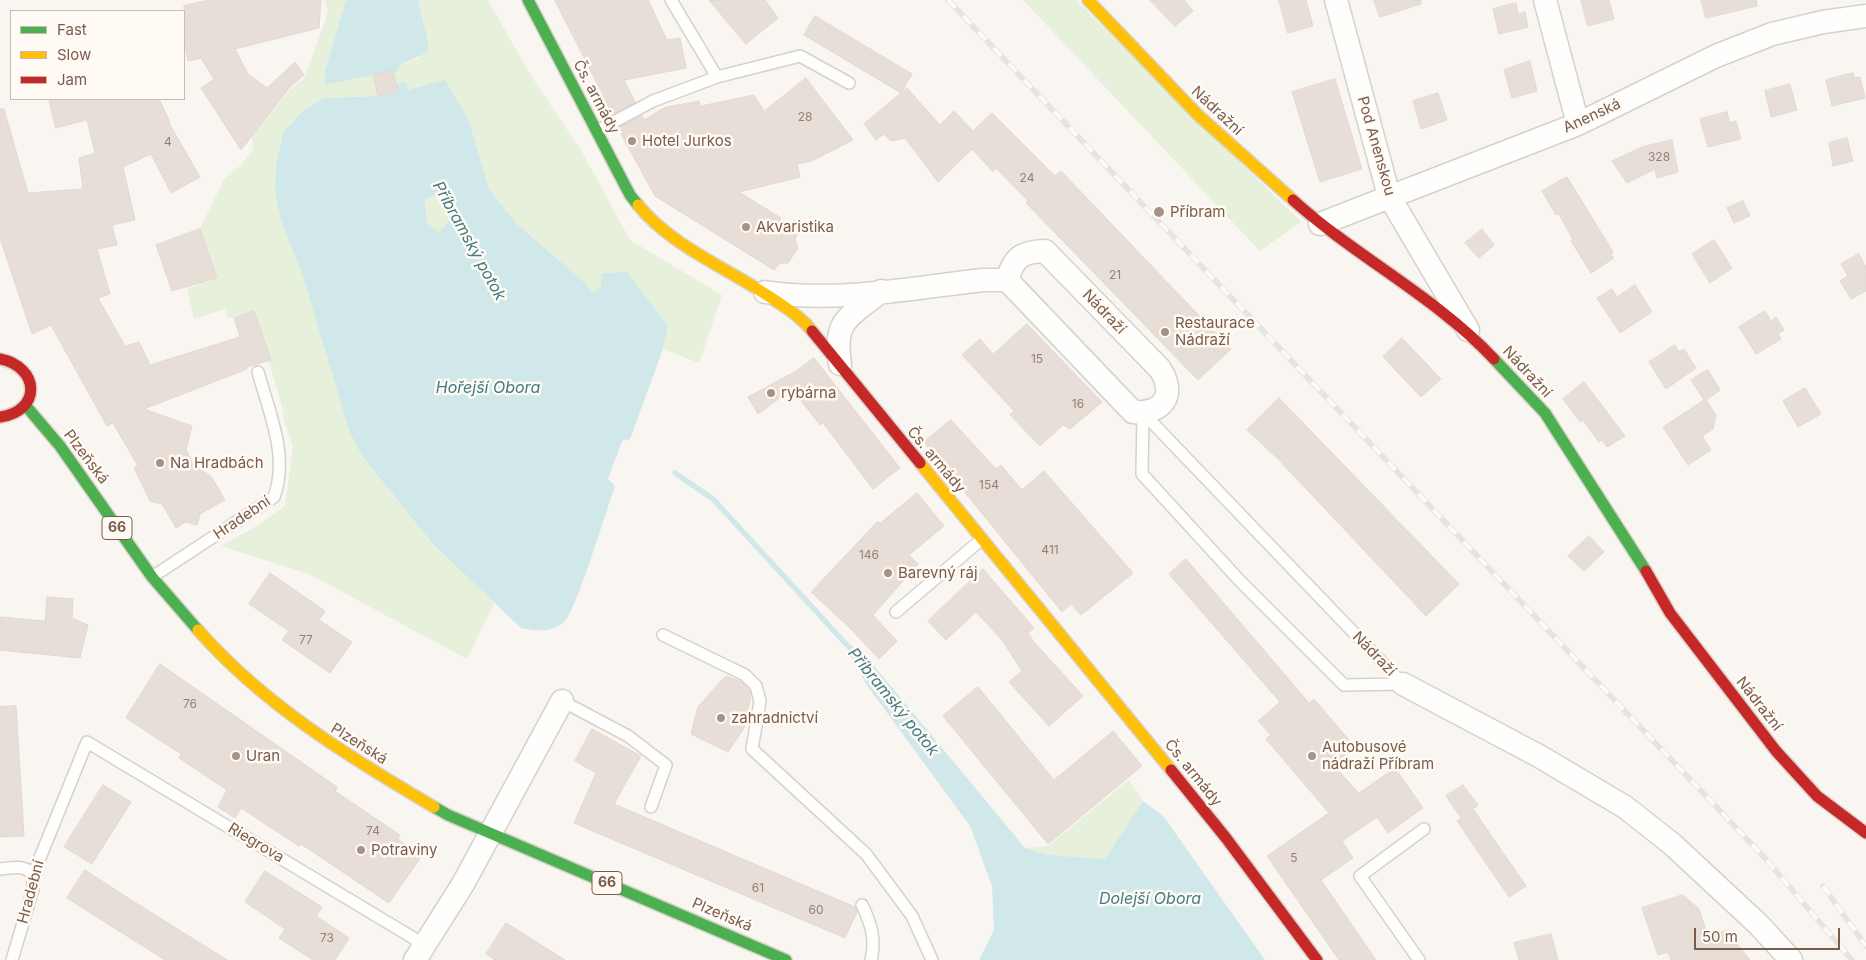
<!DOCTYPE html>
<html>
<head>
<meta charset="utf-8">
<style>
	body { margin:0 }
	#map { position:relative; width:1866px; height:960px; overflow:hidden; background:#f9f5f0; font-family:Inter,sans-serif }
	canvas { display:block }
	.legend { position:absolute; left:10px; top:10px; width:175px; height:90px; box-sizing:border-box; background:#fffaf3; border:1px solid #cabbb1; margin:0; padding:6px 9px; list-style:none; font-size:15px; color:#7a5c4d }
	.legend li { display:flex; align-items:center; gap:10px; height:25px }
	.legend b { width:25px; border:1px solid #cabbb1 }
	.scale { position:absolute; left:1694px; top:928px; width:146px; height:22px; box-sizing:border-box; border:2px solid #7a5c4d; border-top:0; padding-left:6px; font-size:15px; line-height:18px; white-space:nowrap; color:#7a5c4d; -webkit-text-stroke:4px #fffaf3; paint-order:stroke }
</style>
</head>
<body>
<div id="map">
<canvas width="1866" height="960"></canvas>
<ul class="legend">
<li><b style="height:6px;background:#4caf50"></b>Fast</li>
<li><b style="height:6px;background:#ffc107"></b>Slow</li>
<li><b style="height:6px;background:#c62828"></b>Jam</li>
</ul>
<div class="scale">50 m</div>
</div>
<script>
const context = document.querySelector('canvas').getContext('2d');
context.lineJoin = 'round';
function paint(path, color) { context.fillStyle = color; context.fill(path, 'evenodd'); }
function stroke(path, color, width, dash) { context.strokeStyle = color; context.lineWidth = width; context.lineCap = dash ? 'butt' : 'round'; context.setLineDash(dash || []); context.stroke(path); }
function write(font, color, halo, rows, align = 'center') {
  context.font = font + ' Inter,sans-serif'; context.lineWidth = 5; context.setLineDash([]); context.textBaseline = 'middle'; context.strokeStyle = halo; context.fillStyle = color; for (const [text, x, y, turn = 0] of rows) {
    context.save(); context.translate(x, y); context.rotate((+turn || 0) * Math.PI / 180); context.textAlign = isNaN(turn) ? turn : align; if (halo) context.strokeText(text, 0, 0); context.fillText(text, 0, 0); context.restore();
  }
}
paint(new Path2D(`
	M325 0H346L325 71V85L373 75 378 96 324 98 275 193 281 220 304 280 363 457 432 543 462 569 494 603 467 659 309 574 221 546 257 526 285 506 293 446 283 417 284 413 254 311 228 319 225 309 194 319 187 289 217 278 200 229 224 179 241 165 253 149 252 137 291 89 305 77 328 12Z
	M418 0H488L528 71 582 152 630 240 722 295 699 363 663 349 668 326 602 287 593 294 584 282 517 224 489 189 469 121 396 84 393 73 397 72 400 65 418 59 428 42Z
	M1023 0H1076L1301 222 1260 251Z
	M435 195 446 203 450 219 439 234 427 223 425 199Z
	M1129 780 1143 801 1105 859 1049 855 1025 848 1048 846Z`), '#e7f0db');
paint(new Path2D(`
	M346 0H418L428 42V52L400 65 397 72 393 73 396 84 406 82 408 90 445 80 469 121 489 189 517 224 584 282 593 293 601 287 602 274 626 271 668 326 663 349 630 439 622 441 608 479 615 486C607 508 576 612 564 622 551 633 536 631 521 628L432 543 363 457 350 433 304 280 281 220 275 193 276 166 283 133 303 111 324 98 378 96 373 75 325 85V71ZM434 195 446 203 450 219 439 233 427 223 425 200Z
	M841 638 865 655 1025 848 1049 855 1105 859 1143 801 1164 817 1265 960H979L994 930 992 886 970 826 866 684Z`), '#d0e8ea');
stroke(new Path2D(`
	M675 473 713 499 846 644`), '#d0e8ea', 5.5);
const building = new Path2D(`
	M210 0H321L319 28 235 49 248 74 267 88 295 62 304 75 291 86 241 150 201 88 214 79 201 58 188 61 184 42V6Z
	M555 0H648L667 40 680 38 686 68 624 80 635 102 613 114Z
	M709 0H765L778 18 746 44Z
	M1150 0H1184L1193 11 1175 26Z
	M1279 0H1306L1313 26 1288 33Z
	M1374 0H1421V4L1380 17Z
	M1581 0H1609L1614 19 1588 26Z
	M1701 0H1756L1757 6 1706 18Z
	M1516 3 1518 14 1525 12 1528 27 1499 34 1493 9Z
	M815 16 912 74 901 93 804 35Z
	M1530 61 1537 91 1512 98 1504 70Z
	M393 71 398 92 378 96 373 75Z
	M1853 73 1854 78 1860 77 1865 98 1832 106 1826 80Z
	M806 78 853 140 812 161 797 164 800 177 739 192 781 218 779 220 798 233 795 239 798 248 788 263H780L774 270 655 196 621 134 623 133 620 127 642 116 644 120 666 107 699 101 701 106 754 95 764 111Z
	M1335 79 1362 169 1320 182 1292 92Z
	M1790 84 1797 110 1771 117 1765 91Z
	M907 88 940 125 954 111 973 131 992 113 1055 176 1061 171 1231 349 1198 380 1026 203 1028 201 996 168 993 172 972 149 938 182 905 138 891 141 884 134 876 140 864 124Z
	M1438 93 1447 120 1421 129 1413 101Z
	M49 99H159L170 122 169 123 200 177 171 193 151 154 123 167 135 220 112 225 117 245 97 249 110 294 98 298 125 346 139 342 150 365 240 337 234 318 254 311 271 360 246 367 247 369 144 409 192 426 186 450 194 466 211 476 225 500 200 514 197 525 186 522 176 528 162 504 150 501 134 468 138 466 113 423 107 426 51 325 32 334 0 238V109H4L28 193 83 189 79 158 95 153 87 120 56 128Z
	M1727 112 1730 123 1736 121 1741 139 1708 147 1700 119Z
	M1847 138 1853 161 1833 166 1829 143Z
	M1672 140 1678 172 1657 178 1655 169 1627 183 1612 161 1642 147Z
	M1567 177 1613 252 1611 254 1614 258 1591 273 1571 241 1573 240 1559 214 1556 215 1542 191Z
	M1743 201 1750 216 1734 223 1727 208Z
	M200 229 217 278 172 291 156 245Z
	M1482 229 1494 245 1479 258 1465 243Z
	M1714 240 1732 268 1710 283 1692 254Z
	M1859 254 1866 267V291L1851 299 1840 281 1848 276 1841 264Z
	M1635 285 1652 312 1620 333 1597 298 1612 289 1617 297Z
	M1765 311 1771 321 1776 317 1784 330 1778 334 1781 339 1756 354 1739 327Z
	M1027 324 1102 402 1070 429 1063 425 1040 446 1010 415 1014 411 962 355 980 339 993 354Z
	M1402 338 1441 379 1421 397 1383 357Z
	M1675 345 1679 352 1684 349 1696 368 1666 389 1649 362Z
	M814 358 900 468 873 489 823 423 820 425 792 389 758 414 748 397 796 371Z
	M1708 370 1720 390 1706 400 1716 415 1713 429 1702 436 1711 450 1688 465 1663 427 1704 400 1691 380Z
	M1584 382 1625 436 1607 447 1602 440 1599 442 1583 420 1580 422 1563 399Z
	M1805 388 1821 414 1798 427 1783 401Z
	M1279 398 1459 584 1426 616 1278 459 1247 430Z
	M951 420 996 469 1001 465 1022 490 1044 471 1133 573 1081 615 1071 604 1062 612 924 442Z
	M917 493 944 526 909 555 918 564 873 615 897 641 879 659 850 628 811 592 878 521 880 523Z
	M1589 536 1604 552 1584 571 1568 556Z
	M1186 559 1309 703 1314 699 1355 747 1333 765 1359 793 1395 768 1423 808 1388 833 1377 817 1342 841 1353 858 1321 880 1376 960H1339L1267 856 1329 813 1266 739 1271 735 1258 721 1280 702 1169 574Z
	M983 569 1034 628 1028 633 1034 642 1083 696 1049 726 1009 682 1022 671 1002 640 976 612 946 640 928 621Z
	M270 573 325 611 319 620 352 642 330 673 282 640 289 631 249 604Z
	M47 597 73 599 72 618 88 625 80 658 0 650V617L45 621Z
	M160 664 337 787 335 791 400 835 398 839 421 857 389 903 301 844 299 846 241 808 235 818 218 807 227 790 179 758 181 754 126 718Z
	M726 676 742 682 749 690 751 696 744 728 728 752 691 734 698 707Z
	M978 687 1054 780 1113 731 1142 766 1048 844 943 716Z
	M16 706 24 836 0 837V707Z
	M592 729 641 756 614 804 855 907 857 912 845 938 574 823 596 773 575 761Z
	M103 785 131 802 92 864 64 847Z
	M1463 785 1478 805 1473 809 1526 886 1509 897 1457 821 1461 818 1446 796Z
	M85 870 128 898 227 960H165L67 898Z
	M265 871 322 907 316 916 349 938 335 960H313L279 938 285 929 245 902Z
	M1683 895 1699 909 1708 937 1726 930 1750 960H1671L1668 952 1658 955 1642 908Z
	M506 923 565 960H495L486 954Z
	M1551 934 1558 960H1519L1514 943Z`);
paint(building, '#e6ded7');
stroke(building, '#e2d8d2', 1);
const lane = new Path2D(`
	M671 0 717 77
	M597 131 653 101 717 77 800 56 849 83
	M1143 413 1142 474 1240 581 1344 685 1403 684
	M1143 413 1403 684
	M152 577 274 497C289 456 269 412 258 372
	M896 612 982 539
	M663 635 745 675 756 686 760 701 752 749 866 854 912 916 932 960
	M562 701 628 736 666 765 651 807
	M0 869C12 868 25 864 33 875
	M862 905C871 923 876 940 871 960
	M12 960 33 889V875L87 742 425 945
	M1419 960 1360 876 1424 829`);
const street = new Path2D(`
	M1336 0 1389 196 1468 330
	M1545 0 1578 124
	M1320 224 1578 124 1716 56 1772 34 1823 22 1866 16
	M765 292C837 303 911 288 983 280H1007L1133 412C1162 414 1177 396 1160 369L1045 251C1021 252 1014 257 1007 280
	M840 364C833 319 849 318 881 291
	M1403 684 1539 756 1625 807 1672 844 1759 925 1791 960
	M415 960 463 884 562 701`);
const fast = new Path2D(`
	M528 0 630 195 638 205
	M1494 359 1545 413 1646 571
	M26 406 60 446 152 577 198 630
	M434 807 448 815 786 960`);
const slow = new Path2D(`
	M1088 0 1198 115 1293 200
	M638 205C673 248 732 270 776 301 789 310 802 318 812 331
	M920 463 1171 770
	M198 630C264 705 349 757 434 807`);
const jam = new Path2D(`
	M1293 200C1356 257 1436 297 1494 359
	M812 331 920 463
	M0 359C40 367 42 411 0 417
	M1646 571 1670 613 1776 751 1817 796 1866 833
	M1171 770 1226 838 1317 960`);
stroke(lane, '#d7d1cb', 14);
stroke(street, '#d7d1cb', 25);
stroke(fast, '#d9d2cb', 14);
stroke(slow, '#d9d2cb', 14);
stroke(jam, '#d9d2cb', 14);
stroke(lane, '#fefefd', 11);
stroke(street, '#fefefd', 22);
stroke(fast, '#4caf50', 11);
stroke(slow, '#ffc107', 11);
stroke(jam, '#c62828', 11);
const rail = new Path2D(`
	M948 0 1764 857 1852 960
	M1823 886 1866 946`);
stroke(rail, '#e6e3e7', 5.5);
stroke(rail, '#fffaf3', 4, [11]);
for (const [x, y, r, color] of [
	[632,141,5,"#a69286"],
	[1159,212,6,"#a69286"],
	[746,227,5,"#a69286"],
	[1165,332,5,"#a69286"],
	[771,393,5,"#a69286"],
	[160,463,5,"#a69286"],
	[888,573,5,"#a69286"],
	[721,718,5,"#a69286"],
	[236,756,5,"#a69286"],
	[1312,756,5,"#a69286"],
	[361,850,5,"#a69286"]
]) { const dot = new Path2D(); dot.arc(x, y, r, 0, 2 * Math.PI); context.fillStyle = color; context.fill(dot); stroke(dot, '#fffaf3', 2); }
write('12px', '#977e72', null, [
	["28",805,117],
	["4",168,142],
	["328",1659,157],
	["24",1027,178],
	["21",1115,275],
	["15",1037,359],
	["16",1078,404],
	["154",989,485],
	["411",1050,550],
	["146",869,555],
	["77",306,640],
	["76",190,704],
	["74",373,831],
	["5",1294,858],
	["61",758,888],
	["60",816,910],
	["73",327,938]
]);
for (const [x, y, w] of [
	[117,528,30],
	[607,883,30]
]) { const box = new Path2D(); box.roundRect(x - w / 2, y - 11.5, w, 23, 4); context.fillStyle = '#fffaf3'; context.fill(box); stroke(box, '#7a5c4d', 1); }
write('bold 14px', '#7a5c4d', null, [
	["66",117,528],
	["66",607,883]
]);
write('15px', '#7a5c4d', '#fffaf3', [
	["Čs. armády",596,97,62],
	["Nádražní",1217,111,43],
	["Anenská",1592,116,-25],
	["Pod Anenskou",1376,146,74],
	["Nádraží",1104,312,46],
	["Nádražní",1527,372,47],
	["Plzeňská",86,457,53],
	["Čs. armády",936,460,50],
	["Hradební",242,518,-34],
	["Nádraží",1374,654,46],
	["Nádražní",1759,704,52],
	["Plzeňská",359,744,32],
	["Čs. armády",1193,773,51],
	["Riegrova",256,843,31],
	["Hradební",31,892,-75],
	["Plzeňská",722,915,23]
]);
write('15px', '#7a5c4d', '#fffaf3', [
	["Hotel Jurkos",642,141],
	["Příbram",1170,212],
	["Akvaristika",756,227],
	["Restaurace",1175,323],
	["Nádraží",1175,340],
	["rybárna",781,393],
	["Na Hradbách",170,463],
	["Barevný ráj",898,573],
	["zahradnictví",731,718],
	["Autobusové",1322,747],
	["nádraží Příbram",1322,764],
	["Uran",246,756],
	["Potraviny",371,850]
], 'left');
write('italic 16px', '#437c86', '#fffaf3', [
	["Příbramský potok",469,241,61],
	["Hořejší Obora",488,388],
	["Příbramský potok",893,702,51],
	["Dolejší Obora",1150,899]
]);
</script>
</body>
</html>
